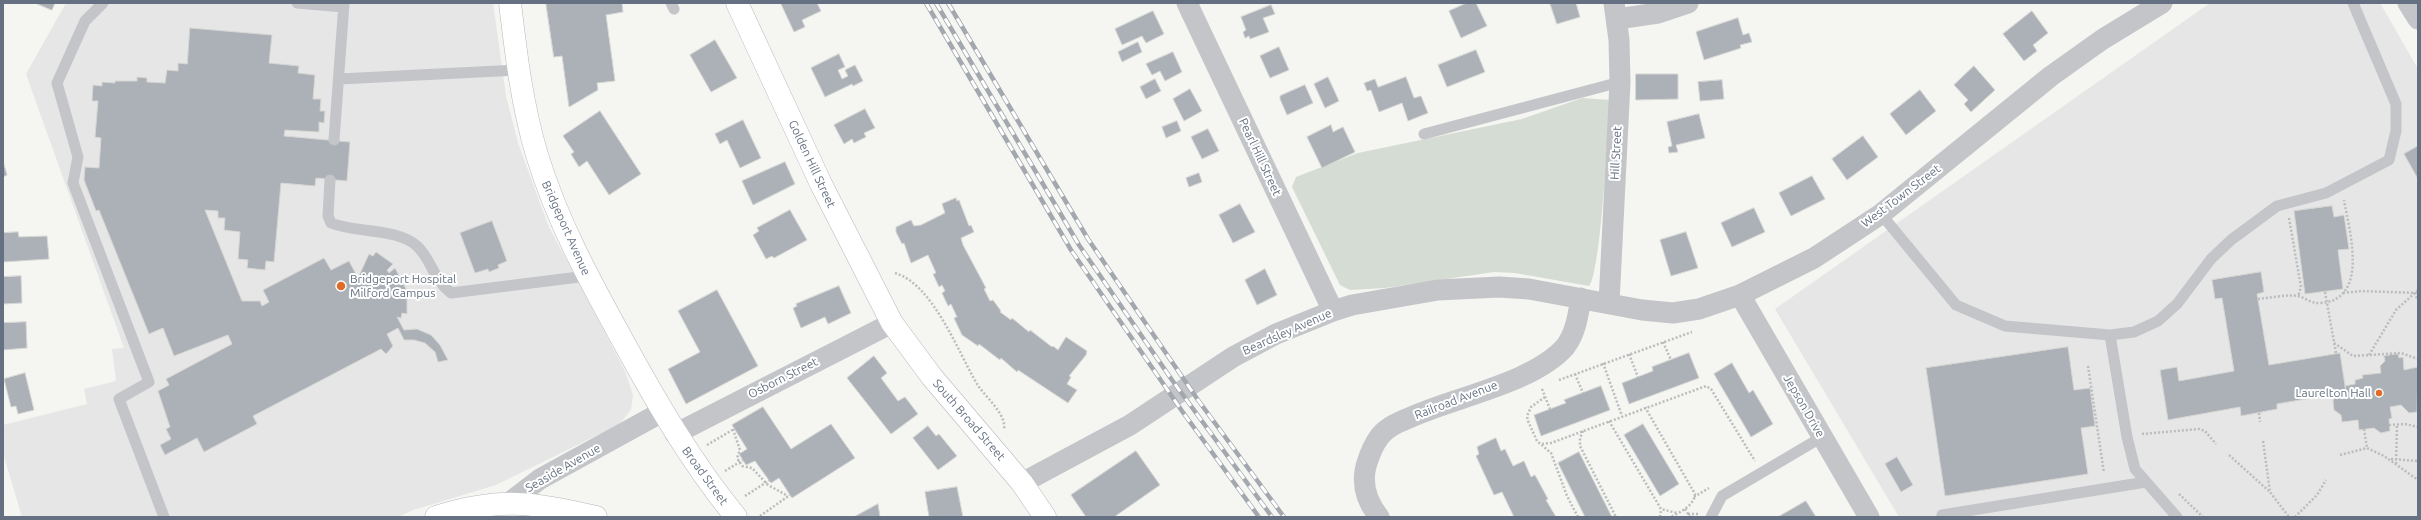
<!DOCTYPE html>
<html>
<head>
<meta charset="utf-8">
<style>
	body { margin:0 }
	#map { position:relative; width:2421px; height:520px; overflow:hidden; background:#f5f5f1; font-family:Ubuntu,sans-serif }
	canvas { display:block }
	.frame { position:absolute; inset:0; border:4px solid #657182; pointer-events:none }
</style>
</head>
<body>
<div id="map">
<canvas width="2421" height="520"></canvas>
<div class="frame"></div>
</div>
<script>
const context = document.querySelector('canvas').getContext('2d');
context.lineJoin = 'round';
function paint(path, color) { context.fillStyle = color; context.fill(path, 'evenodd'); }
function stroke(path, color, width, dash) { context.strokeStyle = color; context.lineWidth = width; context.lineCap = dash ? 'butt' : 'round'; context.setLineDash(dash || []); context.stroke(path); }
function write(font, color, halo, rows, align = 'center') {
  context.font = font + ' Ubuntu,sans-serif'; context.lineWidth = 4; context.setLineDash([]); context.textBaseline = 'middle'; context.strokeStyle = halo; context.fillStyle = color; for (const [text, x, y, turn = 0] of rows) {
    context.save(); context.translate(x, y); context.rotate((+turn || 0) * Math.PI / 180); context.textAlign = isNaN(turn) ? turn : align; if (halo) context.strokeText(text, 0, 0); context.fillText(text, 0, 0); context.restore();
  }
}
paint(new Path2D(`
	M66 3H493L506 96 518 143 548 225 625 371 633 395 631 409 627 415 618 425 496 485 413 510 398 517H22L3 453V425L87 404 84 389 116 381 112 349 124 348 26 74Z
	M2210 3H2380L2418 69V517H1899L1775 309Z`), '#e5e6e5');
paint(new Path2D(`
	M1582 98 1610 100C1608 126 1601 274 1589 286L1515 273 1494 272 1385 288 1350 290 1340 285 1292 187 1296 177 1358 153 1522 119Z`), '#d5dcd3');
const building = new Path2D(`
	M35 3H55L52 10Z
	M546 3H622L623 12 606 15 615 81 597 83 598 90 569 107 562 56 554 57Z
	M783 3H817L821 11 802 20 805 27 794 32 781 4Z
	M1467 3H1476L1487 26 1461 38 1449 11Z
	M1550 3H1576L1580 17 1557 24Z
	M1271 5 1275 14 1263 18 1269 32 1250 39 1249 36 1245 38 1243 32 1246 30 1241 17Z
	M1153 11 1164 34 1146 43 1142 36 1122 45 1115 29Z
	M2032 11 2048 33 2033 45 2037 51 2024 61 2003 34Z
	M1738 18 1743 35 1749 33 1752 42 1740 45 1741 48 1704 60 1696 32Z
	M190 28 272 35 269 63 299 66 298 73 315 75 313 99H321L320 111H325L324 123 319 122V132L285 130 284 136 350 142 347 181 316 178 315 186 281 183 274 262 266 261 265 270 247 268 248 260 238 259 240 232 224 230 225 218H218V211L205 210 242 301H260L262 306 269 302 263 290 324 258 331 270 349 261 358 278 369 254 373 256 376 252 393 264 387 270 389 273 395 268 406 289 398 292 399 295 407 293V314L402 313 401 318 397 317 404 330 417 329 431 335 440 345 448 360 438 362 435 352 425 343 414 340H404L398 328 387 334 393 346 386 354 381 349 253 416 257 424 204 452 197 438 165 455 160 445 171 439 166 429 170 427 158 391 169 385 166 379 232 344 228 335 174 356 163 328 149 334 99 210 96 211 84 180 85 167 99 168 101 138 95 137 98 101H92L93 85 102 86V82L115 83V81H137V77L147 78V82L165 83 167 70 178 71V63L187 64Z
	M715 40 737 78 711 92 690 55Z
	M1138 42 1142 52 1122 62 1118 52Z
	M1279 47 1289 70 1270 78 1260 56Z
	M1476 50 1485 72 1447 87 1438 65Z
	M1173 52 1182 72 1165 81 1160 71 1152 75 1146 64Z
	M839 54 845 67 838 70 842 79 848 76 845 70 855 65 863 81 853 86 852 84 825 97 811 68Z
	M1974 66 1995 90 1971 112 1964 104 1968 100 1954 85Z
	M1636 74H1678V99L1636 100Z
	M1328 77 1339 101 1325 108 1314 84Z
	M1406 77 1414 98 1421 96 1428 113 1408 121 1402 103 1379 112 1371 90 1367 91 1364 83 1375 79 1378 87Z
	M1155 79 1161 91 1146 99 1140 87Z
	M1722 80 1724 99 1700 101 1698 82Z
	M1305 85 1313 103 1287 115 1280 99V96Z
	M1190 89 1202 111 1184 121 1173 99Z
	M1920 90 1936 111 1906 135 1890 114Z
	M865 109 875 128 864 133 866 137 854 143 852 139 844 144 834 125Z
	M600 111 641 174 609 195 587 161 579 167 571 154 574 152 563 136Z
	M1699 114 1705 138 1676 145 1678 152 1669 153 1668 147 1672 146 1667 122Z
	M743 120 761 158 740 168 727 140 720 144 715 134Z
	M1177 121 1181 131 1166 138 1162 127Z
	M1331 125 1333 132 1343 127 1355 152 1322 168 1307 137Z
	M1208 129 1219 151 1202 159 1191 137Z
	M1863 136 1878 157 1847 180 1832 159Z
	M2418 146V179L2404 154Z
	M3 161 7 175 3 177Z
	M785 162 795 184 753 205 742 181Z
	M1199 173 1202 182 1189 187 1186 178Z
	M1812 176 1825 199 1791 216 1779 193Z
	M956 198 957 201 959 200 969 226 971 225 974 232 961 238 963 245 986 288 984 289 990 301 993 300 1001 311 1000 312 1011 320 1012 318 1029 332 1030 330 1052 347 1053 346 1058 350 1066 337 1087 351 1086 355 1069 376 1071 377 1067 384 1077 390 1068 403 1018 370 1017 372 1001 358 1000 360 979 344 978 346 962 335 954 318 957 317 951 304 948 306 942 293 945 291 942 285 939 287 933 274 936 273 928 255 911 263 904 243 902 244 896 232V227L911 220 914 226 921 225 945 213 942 204Z
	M1240 204 1255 232 1233 243 1219 215Z
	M2332 206 2334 217 2344 215 2349 249 2338 250 2343 289 2305 294 2294 211Z
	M1754 208 1765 232 1732 247 1721 223Z
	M790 210 807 240 774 258 772 256 766 259 753 235 759 231 757 228Z
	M492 221 507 261 498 265 499 268 489 272 488 269 475 273 460 233Z
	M18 232 19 237 47 236 49 259 3 262V233Z
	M1686 232 1698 268 1671 276 1660 240Z
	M1265 269 1277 295 1257 305 1245 280Z
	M2261 272 2264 292 2257 294 2269 365 2340 353 2346 392 2277 404V409L2241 416 2240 407 2168 420 2160 370 2177 367 2179 381 2234 371 2222 298 2215 299 2212 280Z
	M21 276 22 303 3 304V277Z
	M839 286 851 313 828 324 825 317 801 328 793 308 797 306 796 304Z
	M717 290 758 366 686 404 668 369 700 352 678 311Z
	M26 322 27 348 3 350V323Z
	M2068 347 2074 390 2090 388 2095 426 2081 428 2088 474 1945 496 1926 368Z
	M1689 353 1699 378 1629 404 1622 383 1653 371 1652 367Z
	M2398 354 2399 358 2403 357 2404 370 2418 367 2417 412 2409 413 2401 405 2390 407 2392 418 2389 419 2390 431 2381 433 2374 428 2359 430 2358 420 2342 422 2341 415 2334 410 2333 401 2335 394 2346 392 2345 386 2355 384V380L2363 378 2362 375 2381 373 2380 366 2385 361 2384 356Z
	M874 356 887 373 881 378 898 401 905 397 918 414 891 434 847 378Z
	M1732 363 1749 393 1753 390 1773 424 1751 437 1714 374Z
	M25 373 34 410 18 414 16 406 11 407 4 379Z
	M1601 386 1610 410 1541 436 1534 415 1566 403 1564 400Z
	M763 407 791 449 831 424 855 458 792 498 779 478 771 483 755 461 746 465 739 454 747 449 732 425Z
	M1643 424 1679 484 1660 496 1624 435Z
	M928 426 936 436 939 434 957 456 938 470 913 438Z
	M1496 438 1501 451 1505 449 1513 466 1524 461 1531 477 1535 475 1548 499 1546 500 1556 517H1514L1502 492 1494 495 1476 456 1479 454 1477 447Z
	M1136 451 1160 485 1114 517H1086L1071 495Z
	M1579 452 1612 517H1585L1558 463Z
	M1897 457 1913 485 1901 492 1885 464Z
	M957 487 963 517H929L925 492Z
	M1806 501 1816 517H1778Z
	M878 504 880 517H854Z`);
paint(building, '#abb1b7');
stroke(building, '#d6d6d4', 1);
const secondary = new Path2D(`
	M510 3C516 54 522 105 537 155 557 221 590 281 623 341 657 403 691 462 736 517
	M737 3 821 184 892 323 932 377 1022 483 1045 517
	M436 517C499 497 533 502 596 517`);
stroke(secondary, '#b5b8be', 23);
stroke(new Path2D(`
	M2289 218 2301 287 2298 296
	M895 273C933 284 958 352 977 384 985 397 1007 414 1004 430
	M2325 292 2336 353
	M2343 293 2361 291 2418 293
	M2414 293 2418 300
	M2258 299C2268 298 2289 294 2298 296 2306 298 2311 304 2321 303 2370 299 2349 230 2344 200
	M1663 342 1671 360
	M2334 343 2353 356 2401 353 2418 359
	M1629 354 1638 377
	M2369 355 2396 310 2418 290
	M1603 363 1622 416
	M2088 366 2104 473
	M1575 374 1583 393
	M1559 380 1692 332
	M1542 389 1550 409
	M1545 397 1531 407 1527 416 1528 421 1537 441 1551 453 1567 496 1578 517
	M1645 407 1695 494C1694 506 1680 512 1671 517
	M2259 413 2260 422
	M1609 421 1661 509 1677 513
	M2389 425 2405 424 2418 427
	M733 429 740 450 737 458 742 466 752 468 768 485 788 496
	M2364 429 2367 448
	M1583 431 1580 438V446L1616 517
	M2142 434 2199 429 2205 431 2216 444
	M2263 441 2270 492 2289 517
	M1542 444 1551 443 1706 386 1711 389 1755 461
	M707 445 734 429
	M2229 455 2270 492
	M2340 455 2367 448 2384 456 2418 480
	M2391 459 2418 461
	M2396 464 2397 424
	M725 471 743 460
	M2179 494 2203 517
	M745 496 770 480
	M1694 497 1709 488
	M1685 509 1690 517
	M1688 514H1698
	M760 516 790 495
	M1660 517 1661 510
	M2295 517 2317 495 2326 480`), '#babcbe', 2.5, [2, 2]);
stroke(new Path2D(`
	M103 3 85 21 57 83 78 157 73 183 149 382 119 399 164 517
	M297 3 344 7
	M671 3 674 9
	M339 79 518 70
	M1424 134 1620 82
	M334 140 344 3
	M330 180 328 216 331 223C355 233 398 228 417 246 432 260 432 278 451 293L587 276
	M1881 214 1956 305 2005 326 2110 335 2134 332 2158 321 2177 304 2211 259 2231 240 2277 206 2326 193 2389 160 2396 131V104L2353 3
	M2110 335 2127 437 2135 469 2177 517
	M1942 515 2146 482
	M1711 517 1722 496 1822 437`), '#c3c5c9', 11);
stroke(new Path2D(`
	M1187 3 1333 311
	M2408 3 2418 19
	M1617 19 1658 13 1688 3
	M1740 295 1869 517
	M1609 303 1620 82 1619 40 1614 3
	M675 434 892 323
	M1022 483 1130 425 1233 357 1276 334 1333 311 1352 305 1438 290 1499 287 1529 289 1642 310 1673 313 1699 309 1740 295 1814 258 1881 214 2051 76 2103 39 2162 3
	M510 502 540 479 662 412
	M1379 517C1367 502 1361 486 1366 466 1369 456 1373 445 1380 436 1389 425 1404 420 1416 415 1460 396 1534 382 1565 347 1576 333 1578 315 1581 298`), '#c3c5c9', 21);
stroke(secondary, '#fff', 22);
const rail = new Path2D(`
	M926 3 1071 250 1182 411 1259 517
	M936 3 1079 245 1172 380 1272 517
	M948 3 1088 239 1198 400 1284 517`);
stroke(rail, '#a3a7ae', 4.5);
stroke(rail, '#fff', 3, [9]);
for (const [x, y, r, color] of [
	[341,286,5,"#df6c28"],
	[2379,393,4,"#df6c28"]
]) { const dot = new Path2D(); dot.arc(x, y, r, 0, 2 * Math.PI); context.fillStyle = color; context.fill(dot); stroke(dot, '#fff', 1.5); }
write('12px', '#657182', '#fff', [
	["Hill Street",1616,153,-87],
	["Pearl Hill Street",1260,157,65],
	["Golden Hill Street",812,164,65],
	["West Town Street",1901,196,-37],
	["Bridgeport Avenue",566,228,66],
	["Beardsley Avenue",1287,332,-24],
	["Osborn Street",783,378,-27],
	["Railroad Avenue",1456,400,-21],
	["Jepson Drive",1804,406,60],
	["South Broad Street",969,420,49],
	["Seaside Avenue",563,468,-30],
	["Broad Street",705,476,54]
]);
write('12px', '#657182', '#fff', [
	["Bridgeport Hospital",350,279],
	["Milford Campus",350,293],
	["Laurelton Hall",2371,393,"right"]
], 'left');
</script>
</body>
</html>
